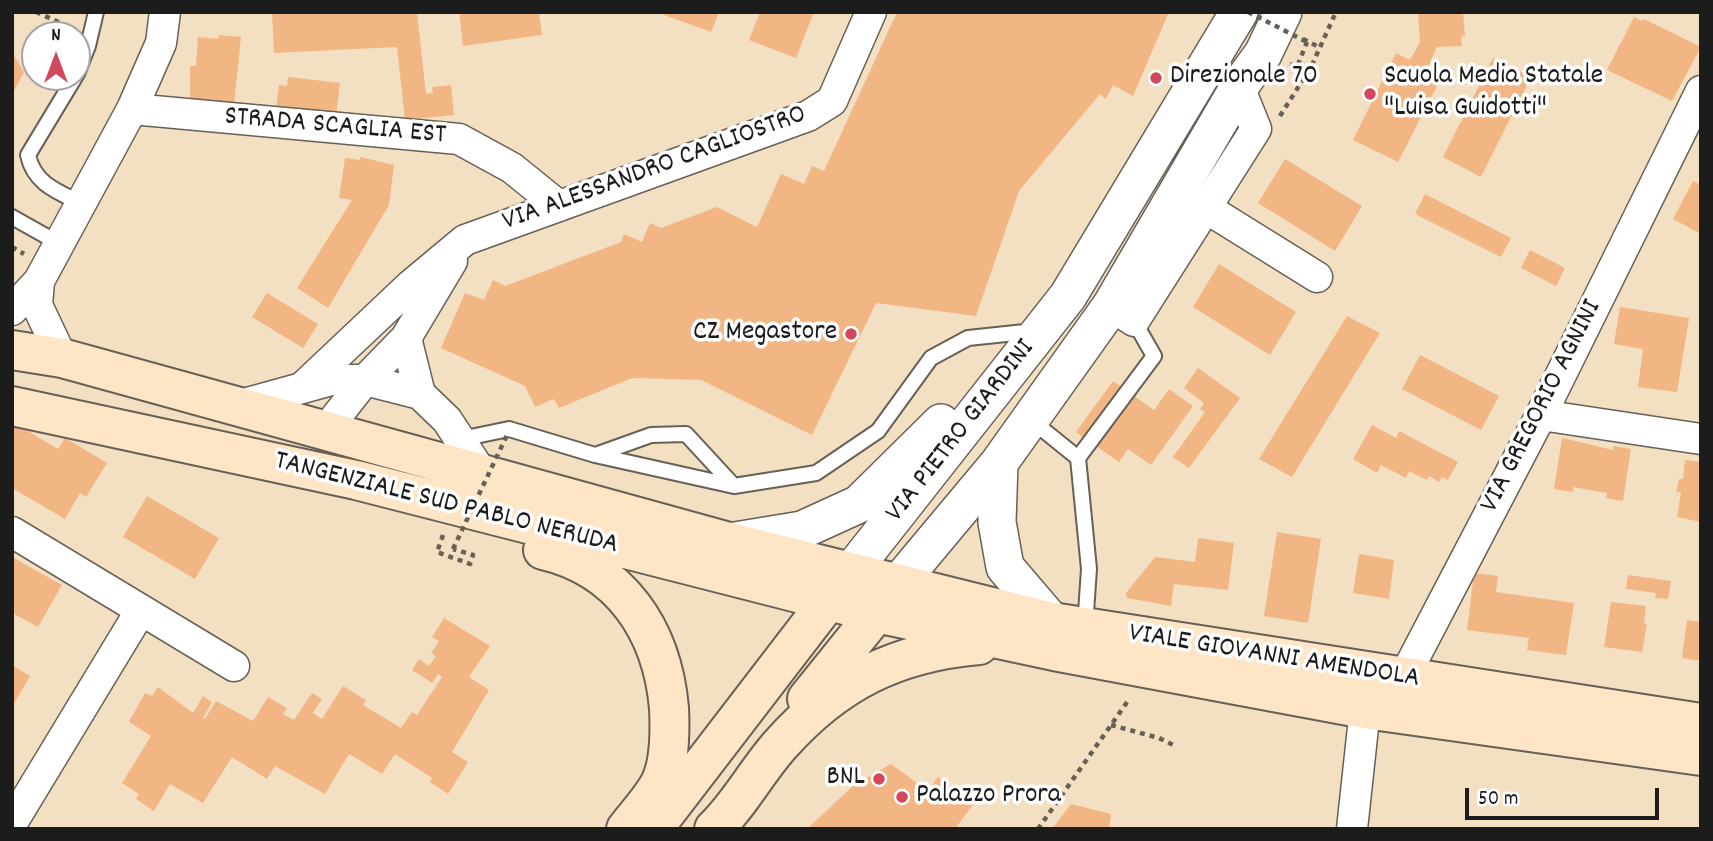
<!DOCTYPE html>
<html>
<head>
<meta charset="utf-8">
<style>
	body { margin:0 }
	#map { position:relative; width:1713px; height:841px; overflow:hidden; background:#f3dfc2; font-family:Dekko,sans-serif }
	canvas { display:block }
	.frame { position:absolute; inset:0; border:14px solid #1c1c1c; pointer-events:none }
	.north { position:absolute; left:21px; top:21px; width:70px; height:70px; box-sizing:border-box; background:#fff; border:2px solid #a4a4a4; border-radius:50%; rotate:0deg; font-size:19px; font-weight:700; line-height:28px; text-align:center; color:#1c1c1c }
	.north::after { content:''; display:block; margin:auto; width:24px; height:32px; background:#d1495b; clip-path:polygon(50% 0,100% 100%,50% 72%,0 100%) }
	.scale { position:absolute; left:1465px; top:788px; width:194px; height:32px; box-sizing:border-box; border:4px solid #1c1c1c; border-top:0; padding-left:9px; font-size:21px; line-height:24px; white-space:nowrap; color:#1c1c1c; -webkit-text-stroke:5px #fff; paint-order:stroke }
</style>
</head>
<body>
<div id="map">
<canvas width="1713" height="841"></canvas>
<div class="frame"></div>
<div class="north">N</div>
<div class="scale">50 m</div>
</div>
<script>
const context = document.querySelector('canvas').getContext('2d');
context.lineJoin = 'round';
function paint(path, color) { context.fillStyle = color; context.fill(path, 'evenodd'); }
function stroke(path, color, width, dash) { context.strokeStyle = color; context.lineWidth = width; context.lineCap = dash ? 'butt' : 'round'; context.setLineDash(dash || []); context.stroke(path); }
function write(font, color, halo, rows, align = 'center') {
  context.font = font + ' Dekko,sans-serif'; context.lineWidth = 7; context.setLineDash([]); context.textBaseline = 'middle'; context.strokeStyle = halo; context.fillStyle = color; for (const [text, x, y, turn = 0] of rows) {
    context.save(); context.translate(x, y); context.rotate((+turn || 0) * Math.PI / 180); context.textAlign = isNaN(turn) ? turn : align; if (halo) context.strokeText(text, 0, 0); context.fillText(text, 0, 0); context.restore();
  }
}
paint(new Path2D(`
	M272 12H417L426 94 433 93 432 87 451 85 454 115 405 120 397 47 274 53Z
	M459 12H539L542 35 463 46Z
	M665 12H719L711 32 664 15Z
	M760 12H814L796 58 749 40Z
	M897 12H1169L1133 96 1113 85 1106 99 1100 94 1019 191 976 316 876 303 812 435 701 380 632 378 559 408 554 399 535 407 525 386 441 348 465 293 484 300 493 280 505 286 621 242 624 234 642 242 650 223 661 228 717 207 757 227 781 174 804 184 812 166 824 171Z
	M1418 12H1463L1465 36 1461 37 1462 46 1437 47 1427 69 1442 76 1398 162 1353 140 1396 53 1410 60 1420 42Z
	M1634 17 1642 21 1644 19 1701 47 1672 101 1607 70Z
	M219 35 241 37 234 105 190 100V66H196L198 37 218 39Z
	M12 52 24 72 12 95Z
	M1493 58 1531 77 1481 177 1443 157Z
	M288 77 340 83 336 116 276 109 279 85 287 86Z
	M360 157 394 165 389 205 328 308 297 288 352 200 339 198 345 158 360 160Z
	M1285 159 1362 206 1335 251 1258 203Z
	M1693 181 1701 185V234L1673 219Z
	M1425 194 1511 238 1501 257 1415 214Z
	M1530 250 1565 268 1556 286 1521 268Z
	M1219 264 1296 312 1270 355 1193 307Z
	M267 293 318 324 303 348 252 317Z
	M1620 307 1689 318 1677 392 1638 387 1643 349 1614 344Z
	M1347 316 1380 333 1292 477 1259 459Z
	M1420 355 1499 396 1481 430 1402 389Z
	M1198 368 1240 398 1189 468 1173 457 1205 412 1200 409 1204 403 1184 388Z
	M1113 381 1154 410 1169 389 1193 406 1151 465 1128 449 1119 462 1076 432Z
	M13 422 58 449 65 438 107 463 86 497 80 493 65 519 12 488Z
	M1372 425 1396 438 1399 431 1458 462 1448 480 1442 477 1439 482 1429 476 1427 480 1409 471 1406 478 1381 465 1377 473 1353 459Z
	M1562 438 1613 450V446L1631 449 1623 501 1606 498 1607 493 1573 487V492L1554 489Z
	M1685 460 1701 462V522L1677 517 1681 492H1676L1679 479H1683Z
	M147 496 219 538 195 579 123 537Z
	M1277 532 1321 539 1308 623 1264 616Z
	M1198 538 1234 543 1228 590 1174 584 1171 606 1127 598 1126 593 1155 557 1195 562Z
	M1359 554 1394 560 1389 599 1353 593Z
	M12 557 62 585 38 627 12 613Z
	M1474 573 1498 576 1496 592 1574 603 1566 655 1527 650 1529 638 1467 630Z
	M1628 575 1671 581 1668 599 1655 598 1656 593 1626 589Z
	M1611 602 1646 606 1644 623 1647 624 1642 652 1604 647Z
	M444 618 490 646 469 677 489 690 452 752 468 762 448 794 430 782 432 778 395 754 382 774 349 754 325 794 275 766 267 779 232 757 203 803 170 784 154 811 136 799 139 794 122 783 151 736 129 722 145 693 152 696 158 687 193 713 203 696 212 702 203 718 205 719 216 701 253 721 268 697 287 708 283 714 294 720 312 693 322 699 313 713 322 719 343 686 366 700 363 705 401 728 412 712 417 715 442 677 438 674 432 683 412 670 419 659 429 666 436 656 431 653 439 641 432 637Z
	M1687 620 1701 622V661L1682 658Z
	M12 665 30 676 12 707Z
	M891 764 928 791 938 777 974 803 955 829H807L853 786Z
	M1071 804 1111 814 1109 829H1052Z`), '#f1b684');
const service = new Path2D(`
	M77 74 88 46 96 12
	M75 77 28 155C34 184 58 192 83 204
	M12 217 60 244
	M1031 420 1078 458
	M461 439 509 429 595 455 734 486 816 473 878 431 931 358 968 338 1025 332
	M598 454 651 435 686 434 734 486
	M1085 627 1089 569 1078 458 1154 356 1134 321`);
const minor = new Path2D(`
	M132 109 459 139 512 168 559 206
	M1206 208 1317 277
	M39 281 37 305 62 358
	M1111 306 1134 321 1256 129 1239 87
	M12 310 39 281 132 109 161 43 165 12
	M406 338 420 394 447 420 483 475
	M304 386 411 285 465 240 808 116 832 101 871 12
	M237 406 331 380H365L420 394
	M1541 415 1701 439
	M325 431 365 380 406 338 452 261
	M12 532 234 666
	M1403 679 1541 415 1701 91
	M12 823 141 610
	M1352 829 1365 709`);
const tertiary = new Path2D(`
	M999 463 997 522 1005 567 1052 622
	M729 542 802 530 859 504 941 423
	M850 573 1068 296 1239 12
	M897 585 999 463 1111 306 1239 87 1263 54 1283 12`);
const secondary = new Path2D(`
	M12 350 62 358 729 542 1052 622 1701 723
	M12 406 356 480 876 613 1054 651 1365 709 1701 756
	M543 550C621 568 662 630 669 708 670 729 670 761 661 781 653 798 637 814 626 829
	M807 699 890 596
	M657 824 842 583
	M714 829C740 804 756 772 780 745 836 682 896 652 979 645`);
stroke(service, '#676056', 18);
stroke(minor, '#676056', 33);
stroke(tertiary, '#676056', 40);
stroke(secondary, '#676056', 42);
stroke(new Path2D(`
	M36 12 74 29
	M1303 39 1321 48
	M1290 64 1297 67 1307 42
	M1280 116 1311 67 1336 12
	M12 247 24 254
	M443 535 437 552 470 564 473 555 453 549
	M1111 725 1159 738 1175 746
	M1038 829 1130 698`), '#676056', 4.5, [5, 5]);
stroke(service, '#fff', 14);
stroke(minor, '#fff', 30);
stroke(tertiary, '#fff', 37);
stroke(secondary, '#fde5c5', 38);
stroke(new Path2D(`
	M1248 12 1307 42
	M453 549 508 433`), '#676056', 4.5, [5, 5]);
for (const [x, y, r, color] of [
	[1156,78,7,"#d1495b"],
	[1370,94,7,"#d1495b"],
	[851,334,7,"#d1495b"],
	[879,779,7,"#d1495b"],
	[902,797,7,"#d1495b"]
]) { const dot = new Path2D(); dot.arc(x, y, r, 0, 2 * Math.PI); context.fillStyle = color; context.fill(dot); stroke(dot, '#fff', 2.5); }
write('28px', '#1c1c1c', '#fff', [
	["Direzionale 70",1170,78],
	["Scuola Media Statale",1384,78],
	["\"Luisa Guidotti\"",1384,110],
	["CZ Megastore",837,334,"right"],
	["BNL",865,779,"right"],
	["Palazzo Prora",916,797]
], 'left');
write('28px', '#1c1c1c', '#fff', [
	["STRADA SCAGLIA EST",335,128,5],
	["VIA ALESSANDRO CAGLIOSTRO",655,170,-20],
	["VIA GREGORIO AGNINI",1543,407,-63],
	["VIA PIETRO GIARDINI",962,432,-52],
	["TANGENZIALE SUD PABLO NERUDA",446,505,14],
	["VIALE GIOVANNI AMENDOLA",1274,658,9]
]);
</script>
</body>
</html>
